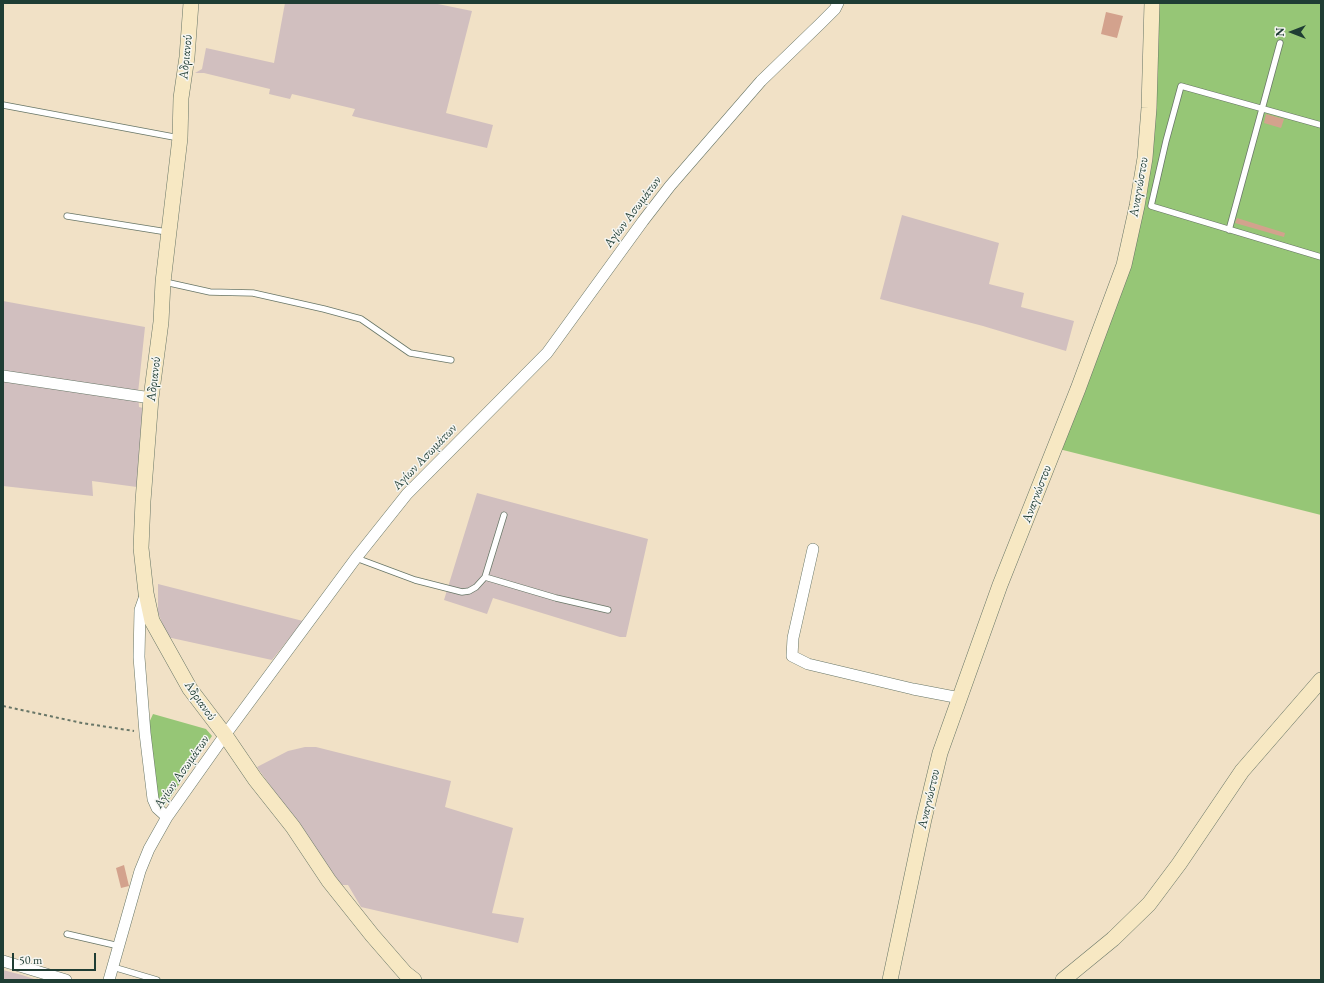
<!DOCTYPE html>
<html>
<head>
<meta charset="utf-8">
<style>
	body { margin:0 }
	#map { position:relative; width:1324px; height:983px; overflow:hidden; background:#f1e1c6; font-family:"EB Garamond",serif }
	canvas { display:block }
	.frame { position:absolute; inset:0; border:4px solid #1f3d34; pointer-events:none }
	.north { position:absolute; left:1272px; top:12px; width:40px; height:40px; -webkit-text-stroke:3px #f6f6f2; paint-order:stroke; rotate:270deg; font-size:11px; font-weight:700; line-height:16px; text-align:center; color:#1f3d34 }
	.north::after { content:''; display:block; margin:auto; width:14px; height:18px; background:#1f3d34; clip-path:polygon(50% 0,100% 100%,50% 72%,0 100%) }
	.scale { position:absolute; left:12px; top:953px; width:84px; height:18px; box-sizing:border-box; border:2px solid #1f3d34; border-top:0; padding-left:5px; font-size:12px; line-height:14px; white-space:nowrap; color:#1f3d34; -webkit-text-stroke:3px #f6f6f2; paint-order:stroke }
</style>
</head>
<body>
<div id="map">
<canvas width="1324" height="983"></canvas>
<div class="frame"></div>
<div class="north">N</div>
<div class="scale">50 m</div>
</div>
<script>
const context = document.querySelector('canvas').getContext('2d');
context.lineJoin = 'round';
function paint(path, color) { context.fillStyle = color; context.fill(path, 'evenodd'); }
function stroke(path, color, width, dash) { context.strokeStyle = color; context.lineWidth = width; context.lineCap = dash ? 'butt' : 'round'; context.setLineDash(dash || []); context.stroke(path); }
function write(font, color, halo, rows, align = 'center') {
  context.font = font + ' "EB Garamond",serif'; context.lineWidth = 3; context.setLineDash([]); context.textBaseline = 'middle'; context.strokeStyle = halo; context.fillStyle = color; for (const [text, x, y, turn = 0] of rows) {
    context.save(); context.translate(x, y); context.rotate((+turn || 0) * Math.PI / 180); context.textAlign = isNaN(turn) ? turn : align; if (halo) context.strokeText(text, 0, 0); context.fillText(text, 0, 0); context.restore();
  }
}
paint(new Path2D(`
	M285 3H433L472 11 446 113 493 125 487 148 352 116 355 109 292 94 290 99 269 94 270 89 204 73H195L202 69 206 48 274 63Z
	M902 215 999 243 989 284 1024 293 1021 307 1074 321 1066 351 983 326 880 299Z
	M3 301 145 327 138 393 139 407 143 408 137 487 92 481 93 496 3 486Z
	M477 493 648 539 626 637H620L493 598 487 614 444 600Z
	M158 584 303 621 272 660 167 637 158 612Z
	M305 747H316L451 781 445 807 513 828 492 913 524 918 518 943 361 907 348 885H341L257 767 288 751Z
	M3 970 22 975 37 980H3Z`), '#d1bfbf');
paint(new Path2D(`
	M1154 3H1321V515L1059 449 1142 204Z
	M153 714 206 729 212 736 164 807 159 806 148 725Z`), '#96c676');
paint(new Path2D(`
	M1106 12 1123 16 1117 38 1101 34Z
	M1266 114 1284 119 1281 128 1264 123Z
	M1237 218 1285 233 1284 237 1235 223Z
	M124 865 129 886 121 888 116 868Z`), '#d3a28d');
const lane = new Path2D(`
	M3 105 179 138
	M1321 125 1181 86 1166 141 1151 206 1321 257
	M67 216 167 232
	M1229 230 1280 43
	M165 282 210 292 253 293 324 309 361 319 410 353 451 360
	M356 558 415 580 462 592 469 591 476 587 485 577 504 515
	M485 577 556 598 608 610
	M67 934 119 946
	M113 967 157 980`);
const street = new Path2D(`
	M3 376 151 398
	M813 549 793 638 792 656 808 664 913 689 960 698
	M146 593 140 610 139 657 145 733 153 799 157 808 167 817
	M3 961 66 980
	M109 980 140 871 149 849 167 817 225 735 356 558 407 494 547 353 643 221 670 186 761 81 821 23 835 9 838 3`);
const secondary = new Path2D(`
	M191 3 187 57 181 98 180 138 163 282 161 322 151 398 143 501 141 548 146 593 152 621 190 689 225 735 255 779 293 827 329 881 372 935 405 973 414 980
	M890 980 924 819 940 753 1000 585 1078 389 1124 265 1137 206 1145 158 1149 108 1152 3
	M1063 980 1113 939 1149 904 1179 864 1242 771 1321 680`);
stroke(lane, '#687667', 7);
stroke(street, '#687667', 12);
stroke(secondary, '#687667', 16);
stroke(new Path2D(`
	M3 706 82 723 134 731`), '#687667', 2, [3, 3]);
stroke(lane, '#fff', 5.5);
stroke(street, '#fff', 11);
stroke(secondary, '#f7e8c3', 15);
write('13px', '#1f3d34', '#f6f6f2', [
	["Αδριανού",186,57,-84],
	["Αναγνώστου",1139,187,-80],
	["Αγίων Ασωμάτων",633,212,-53],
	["Αδριανού",154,379,-83],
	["Αγίων Ασωμάτων",425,457,-46],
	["Αναγνώστου",1037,494,-69],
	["Αδριανού",200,701,55],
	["Αγίων Ασωμάτων",182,772,-55],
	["Αναγνώστου",929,799,-77]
]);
</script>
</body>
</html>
